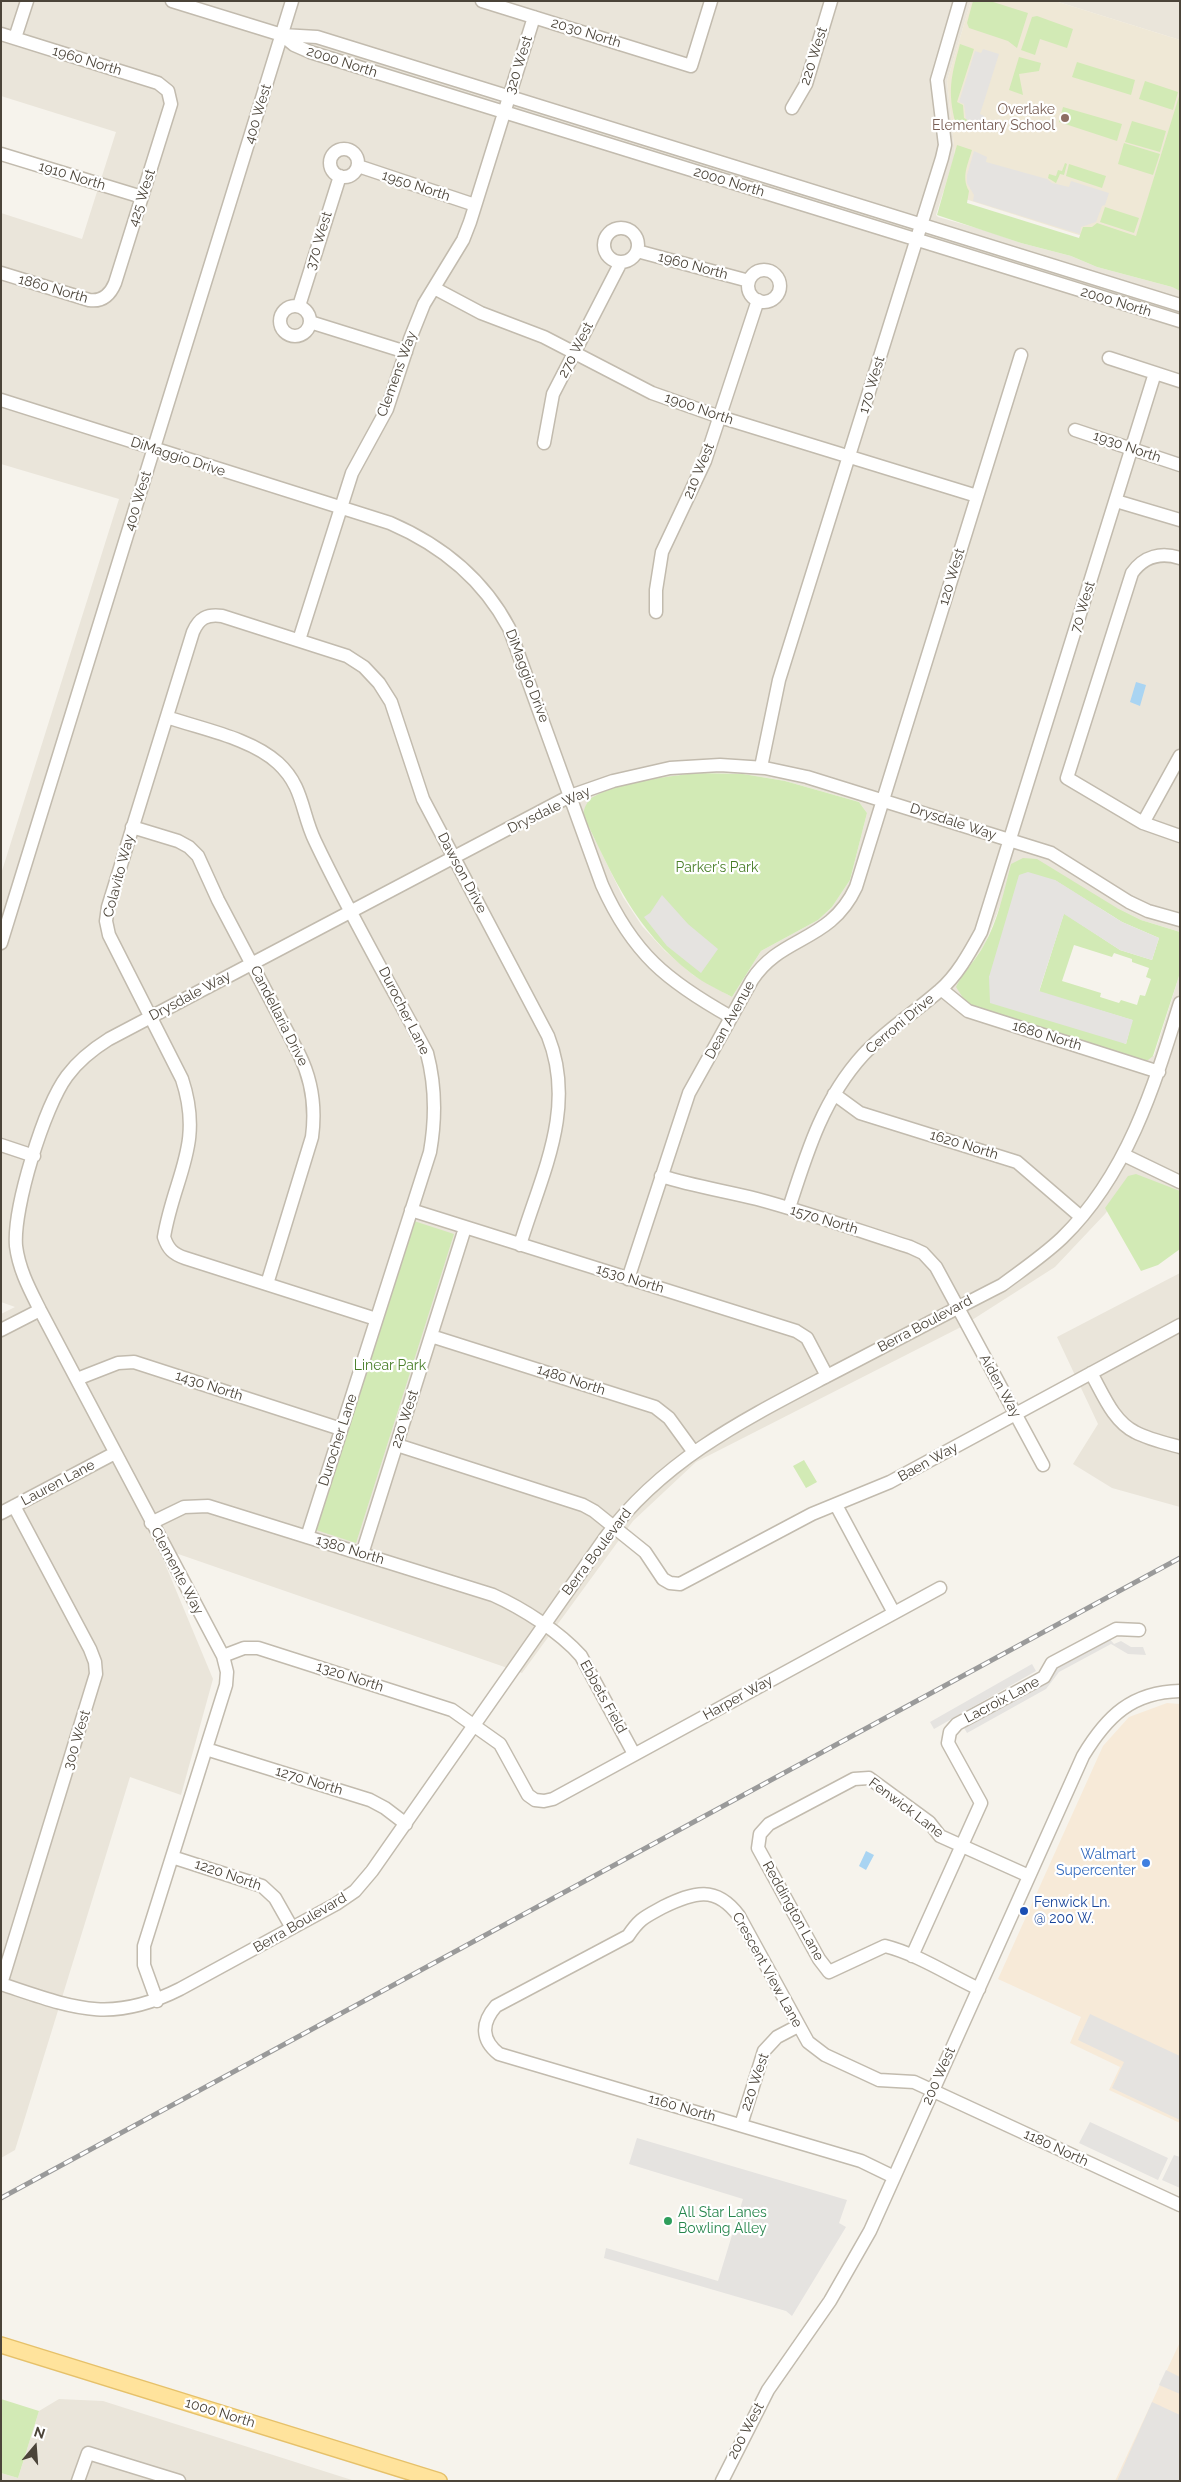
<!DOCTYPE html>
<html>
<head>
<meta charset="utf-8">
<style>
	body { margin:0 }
	#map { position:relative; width:1181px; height:2482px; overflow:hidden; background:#f6f3ec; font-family:Raleway,sans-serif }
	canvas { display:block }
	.frame { position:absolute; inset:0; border:2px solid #4b4439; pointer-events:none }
	.north { position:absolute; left:10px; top:2422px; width:50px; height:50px; -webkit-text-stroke:4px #fff; paint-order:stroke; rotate:18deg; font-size:14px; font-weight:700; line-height:20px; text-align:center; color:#4b4439 }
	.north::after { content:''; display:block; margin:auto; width:18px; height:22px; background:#4b4439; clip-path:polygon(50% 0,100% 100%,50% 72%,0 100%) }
</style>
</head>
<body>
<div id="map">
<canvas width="1181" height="2482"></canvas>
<div class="frame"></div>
<div class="north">N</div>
</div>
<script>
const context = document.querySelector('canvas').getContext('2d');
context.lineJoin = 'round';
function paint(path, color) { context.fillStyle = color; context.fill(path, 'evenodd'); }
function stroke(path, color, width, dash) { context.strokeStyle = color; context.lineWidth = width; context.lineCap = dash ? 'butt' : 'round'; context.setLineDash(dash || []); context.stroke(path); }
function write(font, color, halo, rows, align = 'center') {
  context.font = font + ' Raleway,sans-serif'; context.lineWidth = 4.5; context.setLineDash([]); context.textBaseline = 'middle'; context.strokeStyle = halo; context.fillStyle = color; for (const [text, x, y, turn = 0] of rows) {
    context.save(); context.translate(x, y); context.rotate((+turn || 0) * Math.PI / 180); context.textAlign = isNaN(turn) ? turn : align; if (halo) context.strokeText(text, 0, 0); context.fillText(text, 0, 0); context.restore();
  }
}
paint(new Path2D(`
	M1 1H971L947 81 955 155 936 215 938 217 987 231 1021 243 1071 256 1097 267 1172 287 1180 291V932L1141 920 1117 908 1000 906 985 944 960 980 1154 1056 1180 973V1197L1131 1179 1105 1214 1055 1267 961 1327 696 1462 633 1521 522 1673 158 1547 213 1679 181 1795 130 1777 15 2150 1 2158V1314L15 1307 1 1302V874L119 499 1 464V213L82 239 116 132 1 96ZM695 773 743 774 785 781 859 802 867 813 850 880 832 907 818 920 761 951 732 997 693 975 665 951 642 926 623 897 583 815 644 781Z
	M1055 1H1180V40Z
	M1180 1273V1507L1112 1488 1073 1464 1098 1424 1057 1337Z
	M59 2399 103 2401 355 2481H1V2473L18 2478 39 2411Z`), '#eae5da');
paint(new Path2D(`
	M1167 1703 1180 1704V2123L1109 2090 1120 2067 1070 2043 1081 2017 998 1979 1103 1746 1129 1717Z
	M1180 2342V2481H1115Z`), '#f7ead8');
paint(new Path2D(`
	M971 1H1055L1180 40V267L943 192 955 155 947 81Z`), '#efe8d6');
paint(new Path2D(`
	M973 1H990L1028 13 1017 48 1008 41 969 28 967 23Z
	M1037 16 1073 29 1067 48 1040 39 1035 55 1021 50 1032 17Z
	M960 44 974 49 957 102 963 105 964 118 979 126 978 131 956 125C947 91 951 77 960 44Z
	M1019 57 1041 63 1039 71 1019 74 1023 95 1009 90Z
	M1077 62 1135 80 1131 95 1072 77Z
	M1145 81 1178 92 1173 110 1139 99Z
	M1180 93V291L1172 287 1097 267 1071 256 1021 243 937 215 957 145 972 150C968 164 961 177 969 191L967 203 1079 238 1083 227H1092L1097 223 1136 236Z
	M1063 107 1122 124 1117 141 1059 122Z
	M1132 121 1166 131 1160 152 1125 142Z
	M1124 143 1160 154 1153 175 1118 164Z
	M1065 163 1067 164 1064 175 1060 174 1056 183 1048 178 1049 174 1056 176 1058 170 1062 171Z
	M1069 164 1106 176 1102 188 1066 176Z
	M1105 207 1139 218 1134 233 1100 222Z
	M695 773 743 774 785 781 859 802 867 813 850 880 832 907 818 920 761 951 732 997C719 990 704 983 692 974 634 929 614 878 583 815 584 807 588 799 595 796 620 782 667 777 695 773Z
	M1023 858 1037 859 1117 908 1141 920 1180 932V973L1153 1056 1148 1060H1141L975 1008 965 1001 956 987C963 972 976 960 984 945 998 921 1004 891 1011 864ZM1055 880 1122 922 1159 938 1152 960 1120 950 1064 913 1039 992 1132 1020 1126 1044 989 977ZM1074 945 1112 957 1114 953 1132 959V962L1149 968 1146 977 1151 979 1145 996 1140 995 1137 1005 1121 1000 1119 1003 1100 997 1101 993 1062 981Z
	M1136 1174 1180 1191V1249L1158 1265 1141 1271 1105 1208 1128 1176Z
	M414 1221 454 1234 356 1543 316 1530Z
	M804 1460 817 1482 806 1488 793 1466Z
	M1 2399 39 2411 18 2478 1 2473Z`), '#d2eab5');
paint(new Path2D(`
	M983 49 999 54 980 114 984 116 980 126 966 119 964 104 959 102 975 51 981 53Z
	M974 151 987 157 986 162 1047 179 1052 183 1069 187 1071 181 1109 193 1105 205 1102 206 1096 222 1081 227 1080 234 973 201 974 195 967 183V175Z
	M1028 872 1055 880 1122 922 1159 938 1152 960 1120 950 1064 914 1039 991 1133 1020 1126 1044 990 1003 989 977 1019 875Z
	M662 895 688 924 718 949 701 973 667 946 644 917 650 913Z
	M1108 1637 1114 1644 1121 1641 1131 1647H1143L1146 1655 1128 1654 1111 1644 1059 1672 1046 1689 967 1733 963 1726 1054 1667Z
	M1032 1664 1036 1671 934 1729 930 1722Z
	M1090 2014 1180 2056V2120L1112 2088 1124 2062 1078 2040Z
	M1090 2122 1168 2158 1158 2180 1079 2143Z
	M637 2138 847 2200 839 2223 846 2227 792 2316 786 2311 604 2258 606 2248 718 2281 743 2199 629 2164Z
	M1174 2155 1180 2157V2188L1162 2180Z
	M1166 2370 1180 2377V2394L1159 2385Z
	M1152 2402 1180 2415V2481H1117Z`), '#e5e3e0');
paint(new Path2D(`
	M1136 682 1146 685 1140 706 1130 702Z
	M866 1851 874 1855 866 1870 859 1866Z`), '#a9d4f2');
const minor = new Path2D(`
	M172 1 282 35 317 37 1180 305
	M482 1 691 66 711 1
	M1 34 158 83 168 91 171 104 115 283C110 295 102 302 89 300L1 273
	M282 35 294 45 310 52 1180 321
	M15 38 27 1
	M792 108 806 84 831 1
	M330 163a14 14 0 1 1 28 0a14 14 0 1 1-28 0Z
	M1 154 142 197
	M358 166 475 205
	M604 245a17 17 0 1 1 34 0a17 17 0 1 1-34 0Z
	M637 251 749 281
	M748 286a16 16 0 1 1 32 0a16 16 0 1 1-32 0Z
	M434 288 481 313 544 337 652 393 720 417 977 496
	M280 321a15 15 0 1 1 30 0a15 15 0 1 1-30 0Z
	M299 306 340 176
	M310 322 406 352
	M1109 358 1180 381
	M1 400 390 523C441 545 483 579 509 628L602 885C633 954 667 981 731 1017
	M1075 430 1180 465
	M544 443 553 394 621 262
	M1116 501 1180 520
	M656 612V590L662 552 705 461 758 300
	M299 640 352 473 387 409 410 339 424 304 463 240 470 222 534 17
	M167 717C201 729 251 738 278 763 304 787 301 812 315 841 349 913 389 982 427 1053 436 1087 436 1118 430 1152L307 1537
	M1180 756 1143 823 1180 836
	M761 767 779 680 942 158 945 145 937 80 960 1
	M1143 823 1067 778 1132 573C1144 556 1161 552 1180 558
	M132 827 178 841 189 847 198 856 218 900 299 1054C312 1080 316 1107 312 1137L267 1284
	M1 943 292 1
	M941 989 968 1011 1159 1072
	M834 1094 860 1113 1017 1162 1081 1217
	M1 1145 34 1156
	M1124 1155 1180 1182
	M661 1176C693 1186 725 1191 757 1199 809 1213 860 1231 910 1247L923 1253 936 1267 1043 1465
	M789 1208C807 1152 823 1099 863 1055 886 1030 914 1013 939 991 957 976 970 952 981 932L1155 373
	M411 1210 796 1331 807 1338 827 1376
	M628 1279 689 1093 752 980C781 935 830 943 856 887L1021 355
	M376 1319 185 1258C173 1254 168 1249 164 1237 174 1176 204 1145 182 1079L109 935 106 921 108 907 193 632C199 618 207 614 222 616L347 656 364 667 379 683 391 702 423 799 548 1036C577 1109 541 1175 520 1245
	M1 1330 40 1310
	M431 1336 655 1407 669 1418 693 1451
	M1091 1373C1103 1394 1113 1421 1135 1432 1148 1439 1165 1443 1180 1447
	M77 1379 118 1363 134 1362 341 1429
	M397 1445 583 1505 594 1511 645 1552 663 1579 670 1583 680 1584 812 1514 890 1482 1180 1325
	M836 1505 894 1613
	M1 1513 115 1453
	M151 1523 184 1507 208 1506 493 1595C522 1608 560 1632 581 1656L634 1754
	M362 1554 465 1228
	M223 1656 244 1648H258L452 1710 500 1744 528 1795 535 1800 544 1801 553 1799 940 1588
	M206 1749 370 1800 385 1808 406 1824
	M172 1857 262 1886 275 1898 292 1928
	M912 1956 981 1803 948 1743 950 1732 957 1724 1044 1677 1052 1663 1116 1629 1139 1630
	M1 1984C71 2007 109 2025 180 1989L336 1904 355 1891 372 1871 605 1538C663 1460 743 1420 827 1376 885 1346 943 1315 1002 1285 1022 1270 1043 1256 1062 1238 1127 1175 1154 1087 1180 1003
	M1 1984 96 1674 95 1662 90 1649 14 1506
	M979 1989C949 1975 917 1954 885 1946L829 1972 819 1959 758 1848 760 1834 769 1824 854 1779 869 1778 929 1822 940 1836 1029 1876
	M157 2001 144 1965V1946L226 1685 227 1672 223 1656 40 1310C30 1290 19 1270 16 1246 13 1208 44 1107 67 1076 78 1061 93 1049 109 1039L570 796 613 781 670 768 720 765 765 768 807 777 1051 853 1129 902 1148 911 1180 920
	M741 2125 764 2051 777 2037 798 2026
	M894 2177 861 2161 499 2054C481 2040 481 2023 496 2006L628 1936C640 1918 645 1917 663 1907 694 1892 716 1885 739 1916L808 2042 825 2055 879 2080 914 2082 1180 2205
	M78 2481 88 2453 179 2481
	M722 2481 768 2390 830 2301 870 2231 1083 1756C1107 1716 1132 1692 1180 1691`);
const major = new Path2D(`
	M1 2345 439 2481`);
stroke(minor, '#c2bbae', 15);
stroke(major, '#e6c16a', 18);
stroke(minor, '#fff', 12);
stroke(major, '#ffe39c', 15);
const rail = new Path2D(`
	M1 2198 1180 1558`);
stroke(rail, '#9a9a9a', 5);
stroke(rail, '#fff', 3, [9]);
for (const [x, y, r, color] of [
	[1065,118,5,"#8d6e63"],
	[1146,1863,5,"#3f7fe0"],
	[1024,1911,5,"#1a4fb4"],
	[668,2221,5,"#2e9e5b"]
]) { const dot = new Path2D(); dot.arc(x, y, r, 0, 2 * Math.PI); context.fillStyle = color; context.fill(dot); stroke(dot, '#fff', 2); }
write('14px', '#4b4439', '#fff', [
	["2030 North",586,33,17],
	["220 West",814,56,-72],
	["1960 North",87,61,17],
	["2000 North",342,62,18],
	["320 West",519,65,-72],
	["400 West",258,114,-73],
	["1910 North",72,176,17],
	["2000 North",729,182,17],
	["1950 North",416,186,18],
	["425 West",142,198,-72],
	["370 West",319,241,-73],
	["1960 North",693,266,15],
	["1860 North",53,289,16],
	["2000 North",1116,302,17],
	["270 West",576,350,-63],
	["Clemens Way",397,374,-70],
	["170 West",872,385,-73],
	["1900 North",699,409,19],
	["1930 North",1127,447,19],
	["DiMaggio Drive",178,457,18],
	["210 West",699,471,-67],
	["400 West",138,501,-73],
	["120 West",952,577,-73],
	["70 West",1083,607,-73],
	["DiMaggio Drive",527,676,69],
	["Drysdale Way",549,810,-26],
	["Drysdale Way",953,822,18],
	["Dawson Drive",462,873,62],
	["Colavito Way",119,876,-75],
	["Drysdale Way",190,996,-28],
	["Durocher Lane",404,1011,63],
	["Candellaria Drive",279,1016,63],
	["Dean Avenue",730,1020,-61],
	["Cerroni Drive",900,1024,-40],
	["1680 North",1047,1036,17],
	["1620 North",964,1145,17],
	["1570 North",824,1220,17],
	["1530 North",630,1279,17],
	["Berra Boulevard",925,1324,-28],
	["1480 North",571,1380,18],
	["1430 North",209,1386,18],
	["Aiden Way",1000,1386,61],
	["220 West",405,1419,-72],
	["Durocher Lane",338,1440,-72],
	["Baen Way",928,1462,-29],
	["Lauren Lane",58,1483,-28],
	["1380 North",350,1550,17],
	["Berra Boulevard",597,1552,-53],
	["Clemente Way",177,1571,62],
	["1320 North",350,1677,18],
	["Ebbets Field",603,1697,61],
	["Harper Way",738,1698,-29],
	["Lacroix Lane",1002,1700,-28],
	["300 West",77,1740,-73],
	["1270 North",309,1781,17],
	["Fenwick Lane",906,1808,37],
	["1220 North",228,1875,19],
	["Reddington Lane",793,1911,61],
	["Berra Boulevard",300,1923,-30],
	["Crescent View Lane",767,1970,61],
	["200 West",939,2076,-66],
	["220 West",755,2082,-71],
	["1160 North",682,2108,16],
	["1180 North",1056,2148,25],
	["1000 North",220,2413,17],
	["200 West",746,2431,-62]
]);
write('14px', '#785e54', '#fff', [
	["Overlake",1055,110],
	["Elementary School",1055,126]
], 'right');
write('14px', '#4a7f2a', '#fff', [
	["Parker's Park",717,868],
	["Linear Park",390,1366]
]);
write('14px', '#366cbe', '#fff', [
	["Walmart",1136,1855],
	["Supercenter",1136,1871]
], 'right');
write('14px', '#164399', '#fff', [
	["Fenwick Ln.",1034,1903],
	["@ 200 W.",1034,1919]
], 'left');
write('14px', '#27864d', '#fff', [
	["All Star Lanes",678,2213],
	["Bowling Alley",678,2229]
], 'left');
</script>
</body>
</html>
